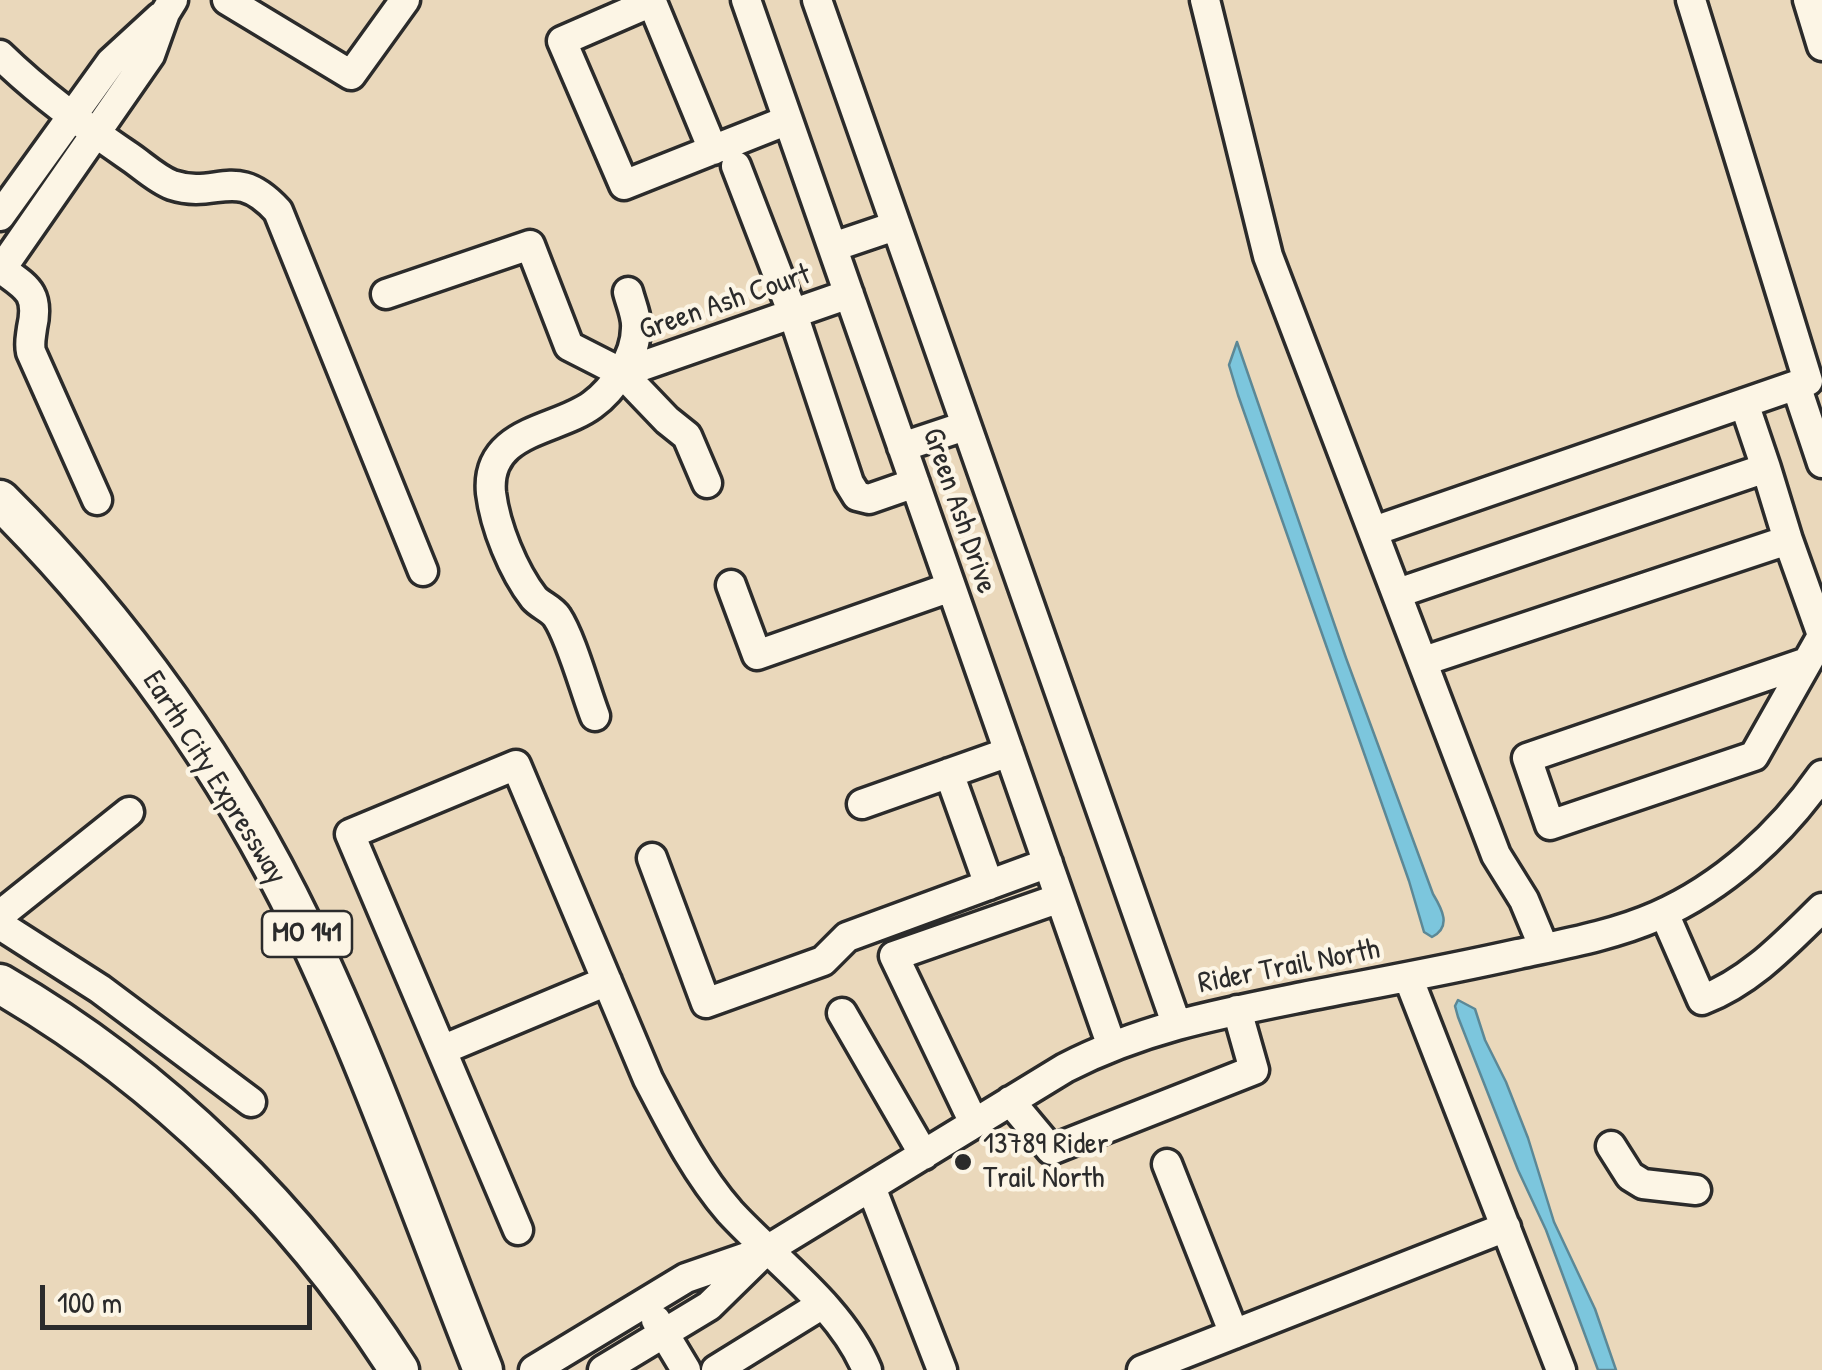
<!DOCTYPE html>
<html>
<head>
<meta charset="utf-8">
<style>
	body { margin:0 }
	#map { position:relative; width:1822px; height:1370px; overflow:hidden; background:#f4e8d2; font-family:"Patrick Hand",sans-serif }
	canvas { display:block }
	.scale { position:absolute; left:40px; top:1285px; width:272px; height:45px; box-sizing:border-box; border:5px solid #2b2b2b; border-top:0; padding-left:12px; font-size:30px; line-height:35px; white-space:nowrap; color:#2b2b2b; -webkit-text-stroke:8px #fcf5e5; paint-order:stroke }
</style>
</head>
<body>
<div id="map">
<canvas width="1822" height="1370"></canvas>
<div class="scale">100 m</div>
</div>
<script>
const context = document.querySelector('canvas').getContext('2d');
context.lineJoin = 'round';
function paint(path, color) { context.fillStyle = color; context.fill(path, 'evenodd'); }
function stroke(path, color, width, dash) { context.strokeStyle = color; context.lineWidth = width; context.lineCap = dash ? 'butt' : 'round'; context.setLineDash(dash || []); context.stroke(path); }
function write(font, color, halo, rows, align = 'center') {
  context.font = font + ' "Patrick Hand",sans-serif'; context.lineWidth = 9; context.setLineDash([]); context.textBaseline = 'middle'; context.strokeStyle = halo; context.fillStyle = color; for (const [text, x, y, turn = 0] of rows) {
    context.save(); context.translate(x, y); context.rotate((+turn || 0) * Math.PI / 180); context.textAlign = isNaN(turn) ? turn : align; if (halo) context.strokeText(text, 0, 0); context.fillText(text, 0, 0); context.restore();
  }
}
paint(new Path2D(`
	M0 0H1822V1370H0Z`), '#ead8bb');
const water = new Path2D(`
	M1237 342 1346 658 1433 894C1442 909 1452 927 1432 937L1424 932 1409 881 1238 395 1229 365Z
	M1458 1000 1475 1009 1485 1040 1506 1082 1528 1138 1554 1222 1595 1309 1616 1370H1598L1546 1230 1518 1170 1458 1017 1455 1006Z`);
paint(water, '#7cc6dd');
stroke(water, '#5c8896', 2.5);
const minor = new Path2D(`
	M227 0 351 75 405 0
	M746 0 1111 1044
	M817 0 1176 1023
	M1205 0 1268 256 1496 855 1524 900 1544 948
	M1808 0 1822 46
	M0 55C40 94 82 124 127 155 141 164 156 179 172 185 218 200 235 164 278 211L423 571
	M713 150 652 2 562 41 624 185 788 120
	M736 166 793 314 849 483 857 496 869 499 915 483
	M0 216 111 62 160 17
	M833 247 895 226
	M0 268C26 287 40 292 32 328 31 337 29 343 31 352L97 500
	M0 271 150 55 165 13 173 0
	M386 294 530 245 569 346 622 373 667 420 687 436 707 483
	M622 373 849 294
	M1796 385 1822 463
	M902 447 965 426
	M1766 468 1788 540
	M1374 531 1808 381 1691 0
	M731 585 757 655 951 587
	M1398 593 1766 468 1744 403
	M1424 661 1788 540 1822 635
	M1804 663 1527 758 1550 825 1754 756 1822 636
	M595 716C585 690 571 638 557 617 552 609 540 605 534 598 513 571 495 526 491 493 485 430 557 431 592 405 614 389 636 356 636 328 637 316 631 304 628 292
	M949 773 989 885
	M862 804 1009 752
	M652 858 706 1003 823 961 847 937 1048 863
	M1664 913 1702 1000C1751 981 1785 944 1822 908
	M0 915 129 812
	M0 925 100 989 251 1102
	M1408 977 1561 1370
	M842 1013 924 1155
	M442 1050 607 981
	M1010 1101 1051 1150 1254 1070 1237 1010
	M974 1123 894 956 1060 898
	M1611 1146 1630 1176 1643 1184 1696 1190
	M1167 1164 1234 1334
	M871 1187 942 1370
	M518 1230 350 834 516 765 648 1079C672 1125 696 1173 730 1212 776 1262 841 1307 867 1370
	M656 1320 686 1370
	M534 1370 686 1278 767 1250 1065 1068C1143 1028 1218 1014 1303 997 1375 983 1447 970 1518 954 1564 944 1614 935 1657 916 1723 887 1781 834 1822 775
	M603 1370 709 1306 758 1258
	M716 1370 821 1305
	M1142 1370 1506 1227`);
const highway = new Path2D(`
	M0 500C123 622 228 770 303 926 372 1070 424 1222 483 1370
	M0 984C161 1077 299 1213 399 1370`);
stroke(minor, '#2b2b2b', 35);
stroke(highway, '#2b2b2b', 45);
stroke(minor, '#fcf5e5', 28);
stroke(highway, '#fcf5e5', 38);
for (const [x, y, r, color] of [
	[963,1162,10,"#2b2b2b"]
]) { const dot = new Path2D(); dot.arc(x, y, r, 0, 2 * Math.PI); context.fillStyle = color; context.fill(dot); stroke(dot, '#fcf5e5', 4); }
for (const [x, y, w] of [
	[307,934,90]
]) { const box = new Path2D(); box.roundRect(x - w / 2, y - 23, w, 46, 8); context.fillStyle = '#fcf5e5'; context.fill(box); stroke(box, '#2b2b2b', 2.5); }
write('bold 28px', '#2b2b2b', null, [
	["MO 141",307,934]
]);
write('30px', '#2b2b2b', '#fcf5e5', [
	["Green Ash Court",725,303,-19],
	["Green Ash Drive",959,511,71],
	["Earth City Expressway",214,778,58],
	["Rider Trail North",1289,967,-11]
]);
write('30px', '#2b2b2b', '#fcf5e5', [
	["13789 Rider",983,1145],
	["Trail North",983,1179]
], 'left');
</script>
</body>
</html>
